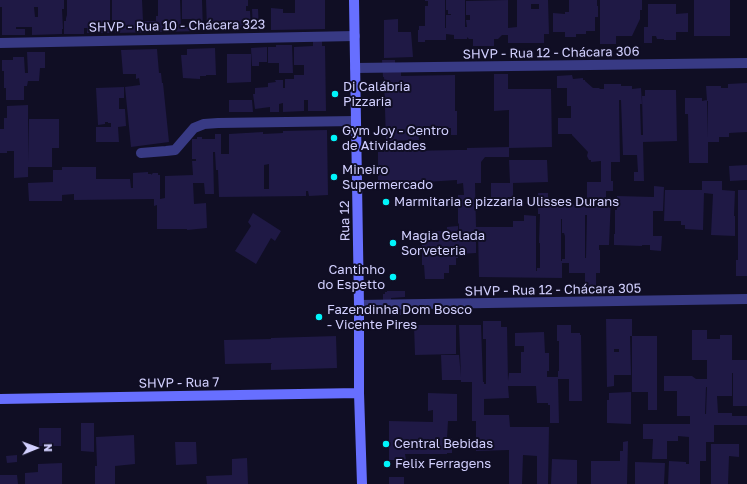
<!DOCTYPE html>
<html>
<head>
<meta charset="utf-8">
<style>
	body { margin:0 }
	#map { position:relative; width:747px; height:484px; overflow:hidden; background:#100e24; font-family:"Golos Text",sans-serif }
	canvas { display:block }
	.north { position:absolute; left:16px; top:428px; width:40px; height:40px; -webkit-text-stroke:3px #100e24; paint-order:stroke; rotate:89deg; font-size:11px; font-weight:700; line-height:16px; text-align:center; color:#d2d0ff }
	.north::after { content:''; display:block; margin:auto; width:14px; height:18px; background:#d2d0ff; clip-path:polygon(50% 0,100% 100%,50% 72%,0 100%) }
</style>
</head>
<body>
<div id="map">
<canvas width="747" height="484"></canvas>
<div class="north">N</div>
</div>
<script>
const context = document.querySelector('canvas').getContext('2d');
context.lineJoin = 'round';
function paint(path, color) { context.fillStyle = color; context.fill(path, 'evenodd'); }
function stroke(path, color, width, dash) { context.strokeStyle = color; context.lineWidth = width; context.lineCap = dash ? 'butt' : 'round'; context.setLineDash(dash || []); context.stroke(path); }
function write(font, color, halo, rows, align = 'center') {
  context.font = font + ' "Golos Text",sans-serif'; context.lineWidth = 4; context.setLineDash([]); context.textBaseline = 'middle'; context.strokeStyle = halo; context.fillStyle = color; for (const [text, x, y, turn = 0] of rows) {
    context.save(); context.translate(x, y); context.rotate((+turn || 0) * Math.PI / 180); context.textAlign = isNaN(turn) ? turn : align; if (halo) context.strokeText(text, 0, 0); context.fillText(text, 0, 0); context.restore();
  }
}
paint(new Path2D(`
	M0 0H64V9H62L63 29H62V34L32 35V27H16V29H25V35H2V7H0ZM34 7H38V17H35Z
	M67 0H110V33H87V28H84V34H64V21H66V18L67 15Z
	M112 0H142L143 21H156V16H158V0H180L181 27H192V19H182V0H202L203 31 115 33V24H112Z
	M206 0H248V6H246V11H250L251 27 207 29Z
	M295 0H325V29L271 30V8L282 9H283V13H295Z
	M425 0H445V28H446V15H451V14H448V10H446V0H465V27H467L466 20H470V15H466V1L508 0V28L517 27V0H548L549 34H544V43H508V35H502L498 39H494V46H473V39H469L467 37V39H454V35L446 34V40H425V42H418V30H419V26H425V6H428V1H425ZM531 4H539V9H531Z
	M569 0H597V6H598V17H595V31H586V34H576V37H565V32H553V13L565 14V12H569Z
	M600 0H642V10H640V19L632 36H616V44H600Z
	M694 0H730V36H694Z
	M648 4H676V14L688 13V32H676V40H664V39H657L656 36H652V43H644V27H648Z
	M252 9H258L259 30H253Z
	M398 19V32H411L413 57 384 58V20Z
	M313 38H322V46H325L326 111H308V100H304V111L283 112V103L279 104V112H270V107L255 109 253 94H255V88L268 87V83L276 82 275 80H283V88H285V79H294V75H304V65H294V47L313 46Z
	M276 45H292L293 73H279V63H268V47H276Z
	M267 47V62H259V66H252L251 48Z
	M215 48 216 75H206V76H200V79L183 78 181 55H187V49Z
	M157 49 159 73H161L162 83H163L169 142 131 147 125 87 140 85 139 78 136 79V74H123L121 50Z
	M27 52H45V68H40L39 81H28L27 86H24V100H6V88H4V71H2V60H13V57H24L25 73H28Z
	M227 54H251V82L227 83Z
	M382 60H395V68H401V76L455 75V111H457V135H451V128L418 129 419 140 386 141 384 77H383Z
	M494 74H508V89H551L552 147 509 148V157H485L481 162V183H475L476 227H513V221H524V215L536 216V271H537V268H540V243H539L540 214H538V193H548V202H562V204L587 205V182H601V161L591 162V160H589L587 156 588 152 572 135V134H558V118H571V106H567V88H557V76L572 75 573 79 583 78V80H585V81L593 88H599L600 89H604V84H621V86H632V89L641 88 642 104H640L641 135H643L642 96H645V90H676L677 141 643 142 644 181H634V172H638L637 155H623L621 100H619L620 162H611V181H613V191H606V197H611L609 245H599V250H600V273H596V288H585V273H569V263H562V278L479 277 478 232H476V253L458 254V258H456V265H449V273H444V279H425L424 265H422V231H447V227L458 226V234H459V223L458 224V195H464L463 183 457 184V180L409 183V184H378V152H384L385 149 408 148 409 151 457 150H467V148L509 147V110L494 111ZM585 215H587L586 258H585ZM561 219H562V233H564L565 236V259H562V261H561Z
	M747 83V132L729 133V137H719V142H708V163H689L688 114H685V98H702V101L707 100 708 138V101H707L706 86H721V88H728V84Z
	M124 87V98H119V109H125L126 126 118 127 119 142H96V127H111V123H108V122H105V124L98 125 96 88Z
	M229 100H252L253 112H229Z
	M28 105V162L29 119H59V148H52V167H28V177L14 178V151H7V153H0V129H4V118H7V106Z
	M327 130 328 195 309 196 308 191H306V196L219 197 218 170H216L215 152H213L214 194H205L204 183H193L194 204 206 203 207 228 187 230V229H157V205L154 206V199L74 200V194L62 195V201H29L28 183 53 182V170H62V167H96V179H130L131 188H133V173L148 172V174H151V175L153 173H158V175H160V199L165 198V176L193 175 192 161H196V159H192V139H197V137H202V139H215V134H221V154H229V134L263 132V134L283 133V131ZM269 164V189H264V165Z
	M509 160H547L548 182 513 183V205H491V183H510Z
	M747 165V180L730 181 729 166Z
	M702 181H722V190L735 191 734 216H735V236L711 235 713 194 704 193 703 230 685 229V225H681V221H664L665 190H702Z
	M654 186 664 187 663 211H653V236H662L661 251 650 250V245H642V246L614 245V234H615V210H617V196L654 197Z
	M738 190H747V276H736V260H738Z
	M253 213 281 231 275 241 271 238 256 264 235 251 251 226 248 222Z
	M387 291H405V297L391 298 392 311 401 310V315L390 316V314H383V294H385V292H387Z
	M606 319H632V336H630L631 375H614V386L607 387ZM614 349H619V352H614Z
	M483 321H501V327H507L508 381 509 373H521V352H524V346H515V333L544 332 545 353H549V371H547V377H558V371H559V341H557V325H571V333H580V335H581L582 401H569V379H558L559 423H550V405H548V403H537L536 386H508L509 398 484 399V415H509L510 427H549L548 484H537V456L523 455 522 484H509V450L476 451V421H472V382H461V380H442L441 355H459L461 377 459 325H481L483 382H484V384H486V339H483Z
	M414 325H456V354L415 355Z
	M692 330H707V339H720V335H732V360H747V406H733V373H732V396H717L718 413H732V416H747V425H714V442H706V461H700V484H668L669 461 686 462V464H689V437L678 436V441H667V459H652L653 439H643V424H690V416H677V391H664V376H692L696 379H707V360H692ZM706 387H707L706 414H705Z
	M336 336 337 368 271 370V364L272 363 225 364 224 340 271 339V338Z
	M632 336H657V410H648V392H632Z
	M631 392V424L607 423V400H609V393Z
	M428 393 457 394V421H448L447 438H452V453H447V454H405L406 460H389V421L433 422V410L428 411Z
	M81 423H94V452L81 451Z
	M39 428H61V446H39Z
	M134 435 135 464 115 466V484H95V466H97L96 437Z
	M628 441 627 484H591V461H620V451H623V442Z
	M175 442H196L197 464 176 465Z
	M711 444H739V457L729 456 728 484H711Z
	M17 455V462L7 463 6 456Z
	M247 458 248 484H207L206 476 232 475V459Z
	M552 459 577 460V484H551Z
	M635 462 665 463 664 484H635Z
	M62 463V484H25V473L38 472V464Z
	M0 475H17L18 484H0Z
	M389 477H404V484H389Z`), '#1f1945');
stroke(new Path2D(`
	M0 43 355 36
	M355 68 747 63
	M141 153 166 151 175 150 194 128 204 124 218 123 356 121
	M359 305 747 299`), '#383a84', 10);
stroke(new Path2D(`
	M354 0 359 305V393L362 484
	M0 399 359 393`), '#676fff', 10);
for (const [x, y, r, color] of [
	[335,94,4,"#00f5fb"],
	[334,138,4,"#00f5fb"],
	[334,177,4,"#00f5fb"],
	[386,202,4,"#00f5fb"],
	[393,243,4,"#00f5fb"],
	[393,277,4,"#00f5fb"],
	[319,317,4,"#00f5fb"],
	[386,444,4,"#00f5fb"],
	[387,464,4,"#00f5fb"]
]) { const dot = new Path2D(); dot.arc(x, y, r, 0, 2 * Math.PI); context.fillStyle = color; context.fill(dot); stroke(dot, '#100e24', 1.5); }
write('13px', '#d2d0ff', '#100e24', [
	["SHVP - Rua 10 - Chácara 323",177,26,-1],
	["SHVP - Rua 12 - Chácara 306",551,53,-1],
	["Rua 12",345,221,-91],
	["SHVP - Rua 12 - Chácara 305",553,290,-1],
	["SHVP - Rua 7",179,383,-1]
]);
write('13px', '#d2d0ff', '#100e24', [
	["Di Calábria",343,87],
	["Pizzaria",343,102],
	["Gym Joy - Centro",342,131],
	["de Atividades",342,146],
	["Mineiro",342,170],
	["Supermercado",342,185],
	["Marmitaria e pizzaria Ulisses Durans",394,202],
	["Magia Gelada",401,236],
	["Sorveteria",401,251],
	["Cantinho",385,270,"right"],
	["do Espetto",385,285,"right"],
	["Fazendinha Dom Bosco",327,310],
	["- Vicente Pires",327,325],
	["Central Bebidas",394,444],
	["Felix Ferragens",395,464]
], 'left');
</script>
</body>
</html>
